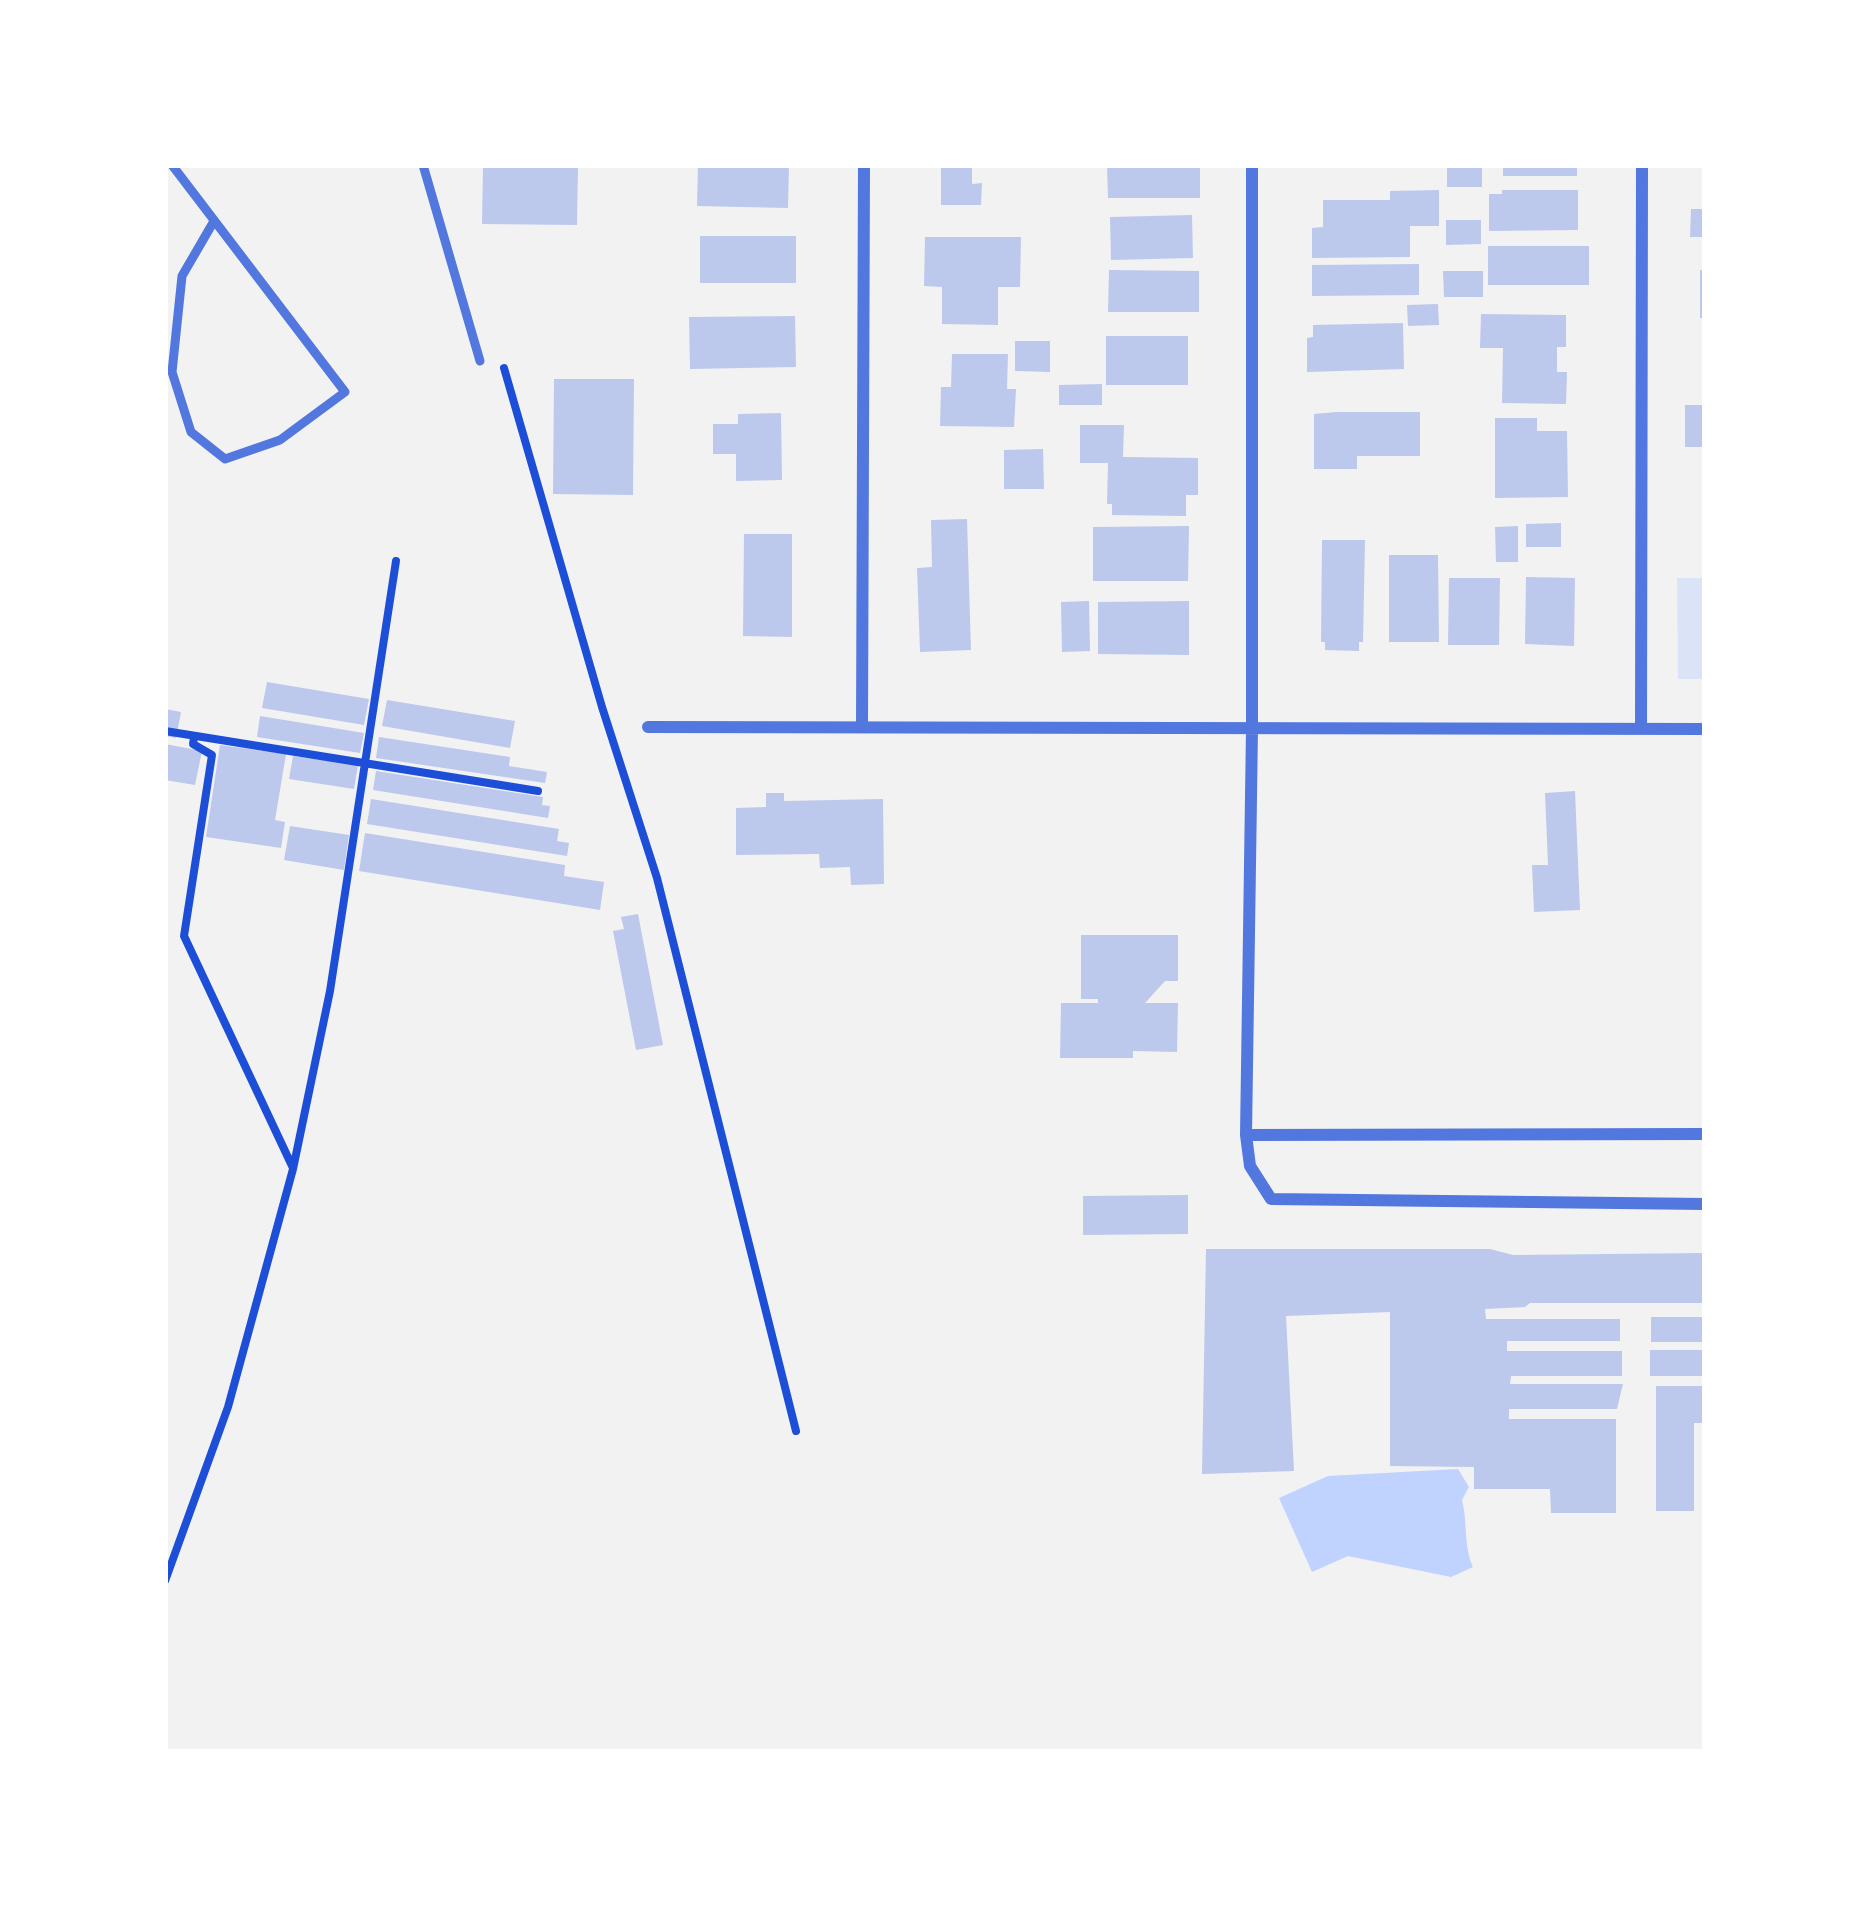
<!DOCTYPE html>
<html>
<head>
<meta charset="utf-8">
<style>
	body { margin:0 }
	#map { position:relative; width:1870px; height:1917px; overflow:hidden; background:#f2f2f2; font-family:"Source Serif 4",serif }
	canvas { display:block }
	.frame { position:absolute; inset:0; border:168px solid #fff; pointer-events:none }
</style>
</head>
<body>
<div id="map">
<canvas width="1870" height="1917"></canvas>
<div class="frame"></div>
</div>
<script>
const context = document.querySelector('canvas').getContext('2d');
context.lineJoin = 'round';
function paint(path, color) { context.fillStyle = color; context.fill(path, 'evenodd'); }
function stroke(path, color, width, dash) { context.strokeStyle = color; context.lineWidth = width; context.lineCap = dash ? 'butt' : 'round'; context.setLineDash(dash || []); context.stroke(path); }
paint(new Path2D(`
	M1677 578H1705V679H1678Z`), '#dbe4f7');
paint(new Path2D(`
	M1458 1469 1469 1487 1462 1500C1468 1524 1463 1544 1473 1567L1451 1577 1348 1556 1312 1572 1279 1498 1328 1476Z`), '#bfd3fe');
paint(new Path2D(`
	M483 165H578L577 225 482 224Z
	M698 165H789L788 208 697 206Z
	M941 165H972V184L982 183 981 205H941Z
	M1107 165H1200V198H1108Z
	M1447 165H1482V187H1447Z
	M1503 165H1577V176H1503Z
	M1439 190V226H1410V257L1312 258V228L1323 227V200H1390V191Z
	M1502 190H1578V230L1489 231V194H1502Z
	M1691 209H1705V237H1690Z
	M1192 215 1193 258 1111 260 1110 217Z
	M1446 220H1481V244L1446 245Z
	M700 236H796V283H700Z
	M925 237H1021L1020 287H998V325L942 324V287L924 286Z
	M1488 246H1589V285H1488Z
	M1419 264V295L1312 296V265Z
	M1109 270 1199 271V312H1108Z
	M1700 270H1705V318H1700Z
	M1443 271H1483V297H1444Z
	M1438 304 1439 325 1408 326 1407 305Z
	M1481 314 1566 315V347H1557V372H1567L1566 404 1502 403 1503 348H1480Z
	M795 316 796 367 690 369 689 317Z
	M1403 323 1404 369 1307 372V338L1313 337V325Z
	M1106 336H1188V385H1106Z
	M1015 341H1050V372L1015 371Z
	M952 354H1008L1007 389H1016L1014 427 940 426 941 387H951Z
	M554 379H634L633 495 553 494Z
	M1102 384V405H1059V385Z
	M1685 405H1705V447H1685Z
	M1336 412H1420V456H1357V469H1314V414Z
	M781 413 782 480 736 481V454H713V424H738V414Z
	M1495 418H1537V431H1567L1568 497 1495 498Z
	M1080 425H1124L1123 457 1198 458V495H1186V516L1112 515V504H1107L1108 463H1080Z
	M1043 449 1044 489H1004V450Z
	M967 519 971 650 920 652 917 568 932 567 931 520Z
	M1561 523V547H1526V524Z
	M1189 526 1188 581H1093V527Z
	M1518 526V562H1496L1495 527Z
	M744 534H792V637L743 636Z
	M1322 540H1365L1363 642H1359V651L1325 650V642H1321Z
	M1389 555H1438L1439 642H1389Z
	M1526 577 1575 578 1574 646 1525 644Z
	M1449 578H1500L1499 645H1448Z
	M1089 601 1090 651 1062 652 1061 602Z
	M1189 601V655L1098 654V602Z
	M267 682 369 699 364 725 262 708Z
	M387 700 515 721 510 748 382 726Z
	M165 709 181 712 176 738 165 736Z
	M260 716 364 733 360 753 257 737Z
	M379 737 510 757 509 766 547 772 545 783 376 758Z
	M165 744 202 751 195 785 165 780Z
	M220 745 286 754 275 820 285 822 281 848 206 837Z
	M293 756 358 765 354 789 289 779Z
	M376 771 543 797 542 805 550 806 548 818 373 790Z
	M1575 791 1580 910 1534 912 1532 865H1548L1545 793Z
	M766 793H784V801L883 799 884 884 851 885 850 867 820 868 819 854 736 855V808L766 807Z
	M371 799 559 829 557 841 569 843 567 856 367 824Z
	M290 826 349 835 344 870 284 860Z
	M365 833 565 865 564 876 604 882 600 910 359 871Z
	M638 914 663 1045 636 1050 613 931 624 929 621 917Z
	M1081 935H1178V981H1165L1145 1003H1178L1177 1052 1133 1051V1058H1060L1061 1003H1098V999H1081Z
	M1188 1195V1234L1083 1235V1196Z
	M1206 1249H1490L1513 1255 1705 1253V1303H1530L1525 1307 1485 1309 1486 1319H1620V1341H1507V1351H1622V1376H1511L1510 1384H1623L1617 1409H1509V1419H1616V1513H1551L1550 1489H1474V1467L1390 1466V1312L1286 1316 1294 1471 1202 1474Z
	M1651 1317H1705V1342H1651Z
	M1650 1350H1705V1376H1650Z
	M1656 1386H1705V1423H1694V1511H1656Z`), '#bdc9ec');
stroke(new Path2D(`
	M504 368 602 707 657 878 796 1431
	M165 731 538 791
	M194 737 193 744 212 755 184 936 293 1168
	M165 1581 228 1407 293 1169 330 991 396 561`), '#1d4ed8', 8);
stroke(new Path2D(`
	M172 165 345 392 280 440 225 459 191 432 172 372 182 276 214 221
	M423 165 480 361`), '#5277de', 9);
stroke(new Path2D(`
	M1252 165V729L1246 1135 1250 1166 1271 1199 1705 1204
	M648 727 1705 729
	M862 727 864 165
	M1641 729 1642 165
	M1246 1135 1705 1134`), '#5277de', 12);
</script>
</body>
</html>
